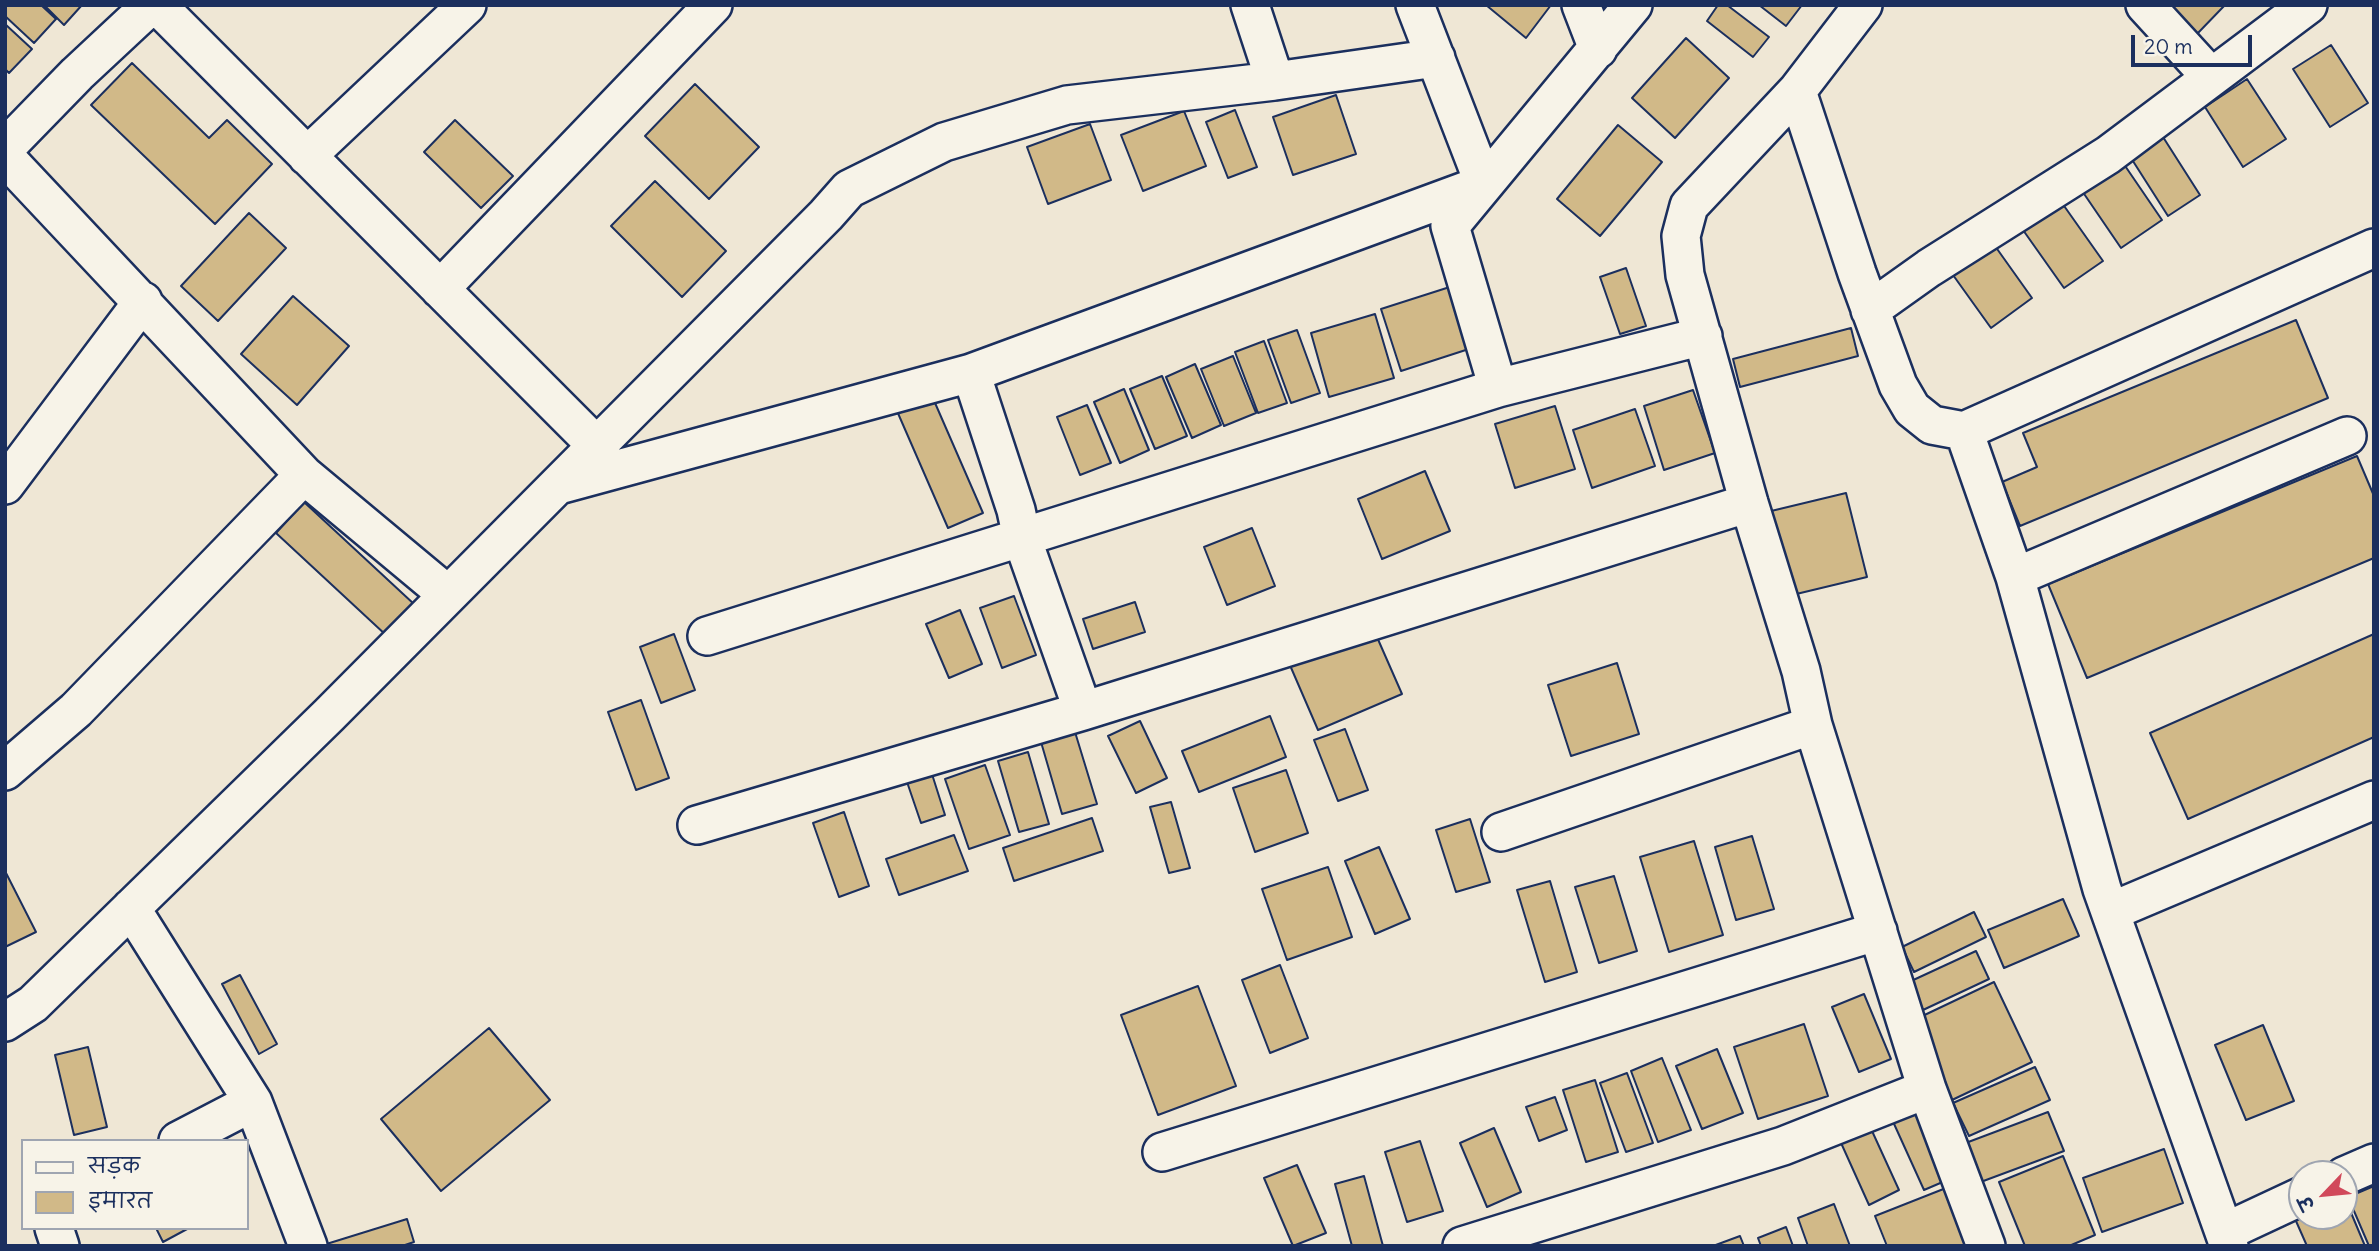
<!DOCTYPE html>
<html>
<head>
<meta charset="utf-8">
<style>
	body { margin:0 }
	#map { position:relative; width:2379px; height:1251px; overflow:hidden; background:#efe7d5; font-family:Delius,"Playpen Sans Deva",sans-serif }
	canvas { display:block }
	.frame { position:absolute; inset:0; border:7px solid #1b2f5e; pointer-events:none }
	.legend { position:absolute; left:21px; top:1139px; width:228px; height:91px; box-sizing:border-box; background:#f7f3e8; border:2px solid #9fa5b1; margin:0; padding:9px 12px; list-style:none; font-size:21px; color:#1b2f5e }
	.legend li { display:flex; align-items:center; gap:14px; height:35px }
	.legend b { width:35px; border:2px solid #9fa5b1 }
	.north { position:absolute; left:2288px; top:1160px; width:70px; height:70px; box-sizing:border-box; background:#f7f3e8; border:2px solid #9fa5b1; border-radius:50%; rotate:244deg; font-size:19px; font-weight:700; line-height:28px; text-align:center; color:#1b2f5e }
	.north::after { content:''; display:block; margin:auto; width:24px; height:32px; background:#d1495b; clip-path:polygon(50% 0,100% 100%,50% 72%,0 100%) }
	.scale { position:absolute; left:2131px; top:35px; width:121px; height:32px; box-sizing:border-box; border:4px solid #1b2f5e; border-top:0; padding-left:9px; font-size:21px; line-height:24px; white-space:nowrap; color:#1b2f5e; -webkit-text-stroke:5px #f7f3e8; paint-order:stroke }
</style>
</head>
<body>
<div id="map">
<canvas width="2379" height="1251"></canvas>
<div class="frame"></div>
<ul class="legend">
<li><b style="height:9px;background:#f7f3e8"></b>सड़क</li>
<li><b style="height:19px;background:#d1b988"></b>इमारत</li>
</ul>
<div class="north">उ</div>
<div class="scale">20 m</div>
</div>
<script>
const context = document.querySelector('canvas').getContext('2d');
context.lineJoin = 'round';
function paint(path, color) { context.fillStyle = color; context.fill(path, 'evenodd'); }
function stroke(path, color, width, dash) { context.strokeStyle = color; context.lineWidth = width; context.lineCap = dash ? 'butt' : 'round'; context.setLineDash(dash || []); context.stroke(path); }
const building = new Path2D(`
	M5 5H41L56 19 34 43 5 16Z
	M44 5H82L64 25Z
	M1486 5H1551L1526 38Z
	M1718 5H1727L1769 37 1753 57 1707 21Z
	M1759 5H1802L1786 26Z
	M2168 5H2225L2197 34Z
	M5 24 32 49 9 73 5 69Z
	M1686 38 1729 78 1675 138 1632 98Z
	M2331 45 2368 103 2330 127 2293 69Z
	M132 63 209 138 227 120 272 164 215 224 91 105Z
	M2247 79 2286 139 2243 167 2205 107Z
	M695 84 759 147 709 199 645 136Z
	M1336 95 1356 154 1293 175 1273 117Z
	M1235 110 1257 167 1228 178 1206 122Z
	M1184 111 1206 166 1143 191 1121 135Z
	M455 120 513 176 481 208 424 152Z
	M1090 124 1111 180 1048 204 1027 147Z
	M1618 125 1662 162 1600 236 1557 199Z
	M2163 137 2200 195 2168 216 2131 158Z
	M2119 157 2162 220 2121 248 2078 185Z
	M655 181 726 251 682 297 611 226Z
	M2062 203 2103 261 2064 288 2023 230Z
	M249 213 286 248 218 321 181 286Z
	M1995 246 2032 298 1991 328 1953 275Z
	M1626 268 1646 326 1620 334 1600 277Z
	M1456 285 1475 347 1401 371 1381 309Z
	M293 296 349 346 297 405 241 354Z
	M1375 314 1394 378 1329 397 1311 333Z
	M2296 320 2328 398 2020 526 2002 482 2037 467 2023 433Z
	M1851 328 1858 356 1740 387 1733 359Z
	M1297 330 1320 393 1291 403 1268 340Z
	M1264 341 1287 403 1258 413 1235 352Z
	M1233 356 1256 413 1224 426 1201 369Z
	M1195 364 1221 425 1192 438 1166 377Z
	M1162 376 1187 436 1155 449 1130 389Z
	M1124 389 1149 450 1120 463 1094 402Z
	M1693 390 1715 453 1664 470 1644 406Z
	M932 396 983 513 948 528 897 411Z
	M1087 405 1111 463 1080 475 1057 417Z
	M1555 406 1575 469 1515 488 1495 424Z
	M1635 409 1655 466 1592 488 1573 430Z
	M2357 456 2374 496V558L2087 678 2048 584Z
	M1425 471 1450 531 1382 559 1358 499Z
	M1846 493 1867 577 1788 596 1767 512Z
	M304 502 415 605 387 636 276 533Z
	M1252 528 1275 586 1227 605 1204 547Z
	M1014 596 1036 655 1002 668 980 608Z
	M1135 602 1145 632 1093 649 1083 619Z
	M960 610 982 664 949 678 926 624Z
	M1373 628 1402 694 1318 730 1289 663Z
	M674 634 695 690 661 703 640 647Z
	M2374 634V737L2188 819 2150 733Z
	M1617 663 1639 734 1571 756 1548 685Z
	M641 700 669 778 636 790 608 712Z
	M1270 716 1286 757 1199 792 1182 751Z
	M1140 721 1167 778 1136 793 1108 736Z
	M1345 729 1368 790 1338 801 1314 740Z
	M1075 732 1097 804 1062 814 1041 742Z
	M1028 752 1049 824 1019 832 998 761Z
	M985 765 1010 835 969 849 945 779Z
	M1286 770 1308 833 1255 852 1233 788Z
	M931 771 945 815 921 823 906 779Z
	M1171 802 1190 868 1169 873 1150 807Z
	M844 812 869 886 839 897 813 823Z
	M1092 818 1103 851 1014 881 1003 848Z
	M1470 819 1490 882 1456 892 1436 830Z
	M954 835 968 871 899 895 886 859Z
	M1752 836 1774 909 1736 920 1715 847Z
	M1694 841 1723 935 1669 952 1640 857Z
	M1379 847 1410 919 1375 934 1345 861Z
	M1328 867 1352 937 1287 960 1262 889Z
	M5 871 36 932 5 947Z
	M1614 876 1637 951 1599 963 1575 887Z
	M1550 881 1577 972 1545 982 1517 890Z
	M2063 899 2079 936 2004 968 1988 930Z
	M1974 912 1986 937 1914 972 1902 947Z
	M1976 951 1989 979 1923 1010 1909 982Z
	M1280 965 1308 1038 1270 1053 1242 980Z
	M240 975 277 1044 259 1054 222 984Z
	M1994 982 2032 1062 1952 1100 1914 1020Z
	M1198 986 1236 1086 1158 1115 1121 1015Z
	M1864 994 1891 1059 1859 1072 1832 1007Z
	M1804 1024 1828 1096 1758 1119 1734 1047Z
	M2263 1025 2294 1101 2246 1120 2215 1045Z
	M489 1028 550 1100 441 1191 381 1119Z
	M88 1047 107 1127 74 1135 55 1055Z
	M1717 1049 1743 1113 1702 1129 1676 1066Z
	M1662 1058 1691 1130 1658 1142 1631 1071Z
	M2035 1067 2050 1100 1969 1136 1953 1103Z
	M1627 1073 1653 1143 1626 1152 1600 1083Z
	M1595 1080 1618 1152 1586 1162 1563 1090Z
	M1555 1097 1567 1130 1539 1141 1526 1107Z
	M1917 1102 1952 1178 1924 1190 1890 1115Z
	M2048 1112 2064 1151 1978 1183 1963 1144Z
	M1867 1120 1899 1190 1869 1205 1837 1134Z
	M1494 1128 1521 1192 1487 1207 1460 1143Z
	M1420 1141 1443 1211 1407 1222 1385 1152Z
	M2164 1149 2183 1203 2102 1232 2083 1178Z
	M2063 1156 2095 1235 2069 1246H2025L1999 1182Z
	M1297 1165 1326 1233 1293 1246 1264 1178Z
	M1364 1176 1383 1246H1352L1335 1184Z
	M2374 1186V1246H2369L2348 1197Z
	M1946 1188 1969 1246H1887L1875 1216Z
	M2344 1196 2365 1246H2307L2292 1212 2302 1216H2344Z
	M1834 1204 1850 1246H1808L1798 1218Z
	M407 1219 414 1242 402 1246H320Z
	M1786 1227 1793 1246H1761L1758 1238Z
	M156 1228H189L163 1242Z
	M1740 1236 1744 1246H1713Z`);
paint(building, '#d1b988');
stroke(building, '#1b2f5e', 2);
const minor = new Path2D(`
	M157 5 597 446
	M1250 5 1275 81
	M1581 5 1598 49
	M1633 5 1450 226 1498 388 1703 336
	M1863 5 1797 91 1689 206 1681 236 1685 275 1749 503 1801 671 1813 725 1927 1089 1986 1246
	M2145 5 2211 77
	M1797 91 1857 273 1898 385 1912 409 1932 425 1964 431 2374 248
	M5 148 77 74 151 5
	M307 156 467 5
	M5 157 304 475 448 595
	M440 289 713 5
	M1870 310 1929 268 2108 155 2308 5
	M1964 431 2015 577 2102 889 2229 1246
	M5 485 143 301
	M559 485 971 373
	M2015 577 2347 436
	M707 636 1498 388
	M1083 711 1022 538 1016 510 971 373 1484 184 1415 5
	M5 771 76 710 304 475
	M697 825 1083 711 1749 503
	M1501 832 1813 725
	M131 908 253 1102 308 1246
	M2112 911 2374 800
	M5 1022 33 1004 329 715 826 215 849 189 944 142 1067 105 1275 81 1436 58
	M178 1141 253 1102
	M1162 1152 1878 931
	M2344 1176 2374 1163
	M54 1228 60 1246
	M2225 1232 2302 1196
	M1462 1246 1783 1146 1927 1089`);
stroke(minor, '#1b2f5e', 42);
stroke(minor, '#f7f3e8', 37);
</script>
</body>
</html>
